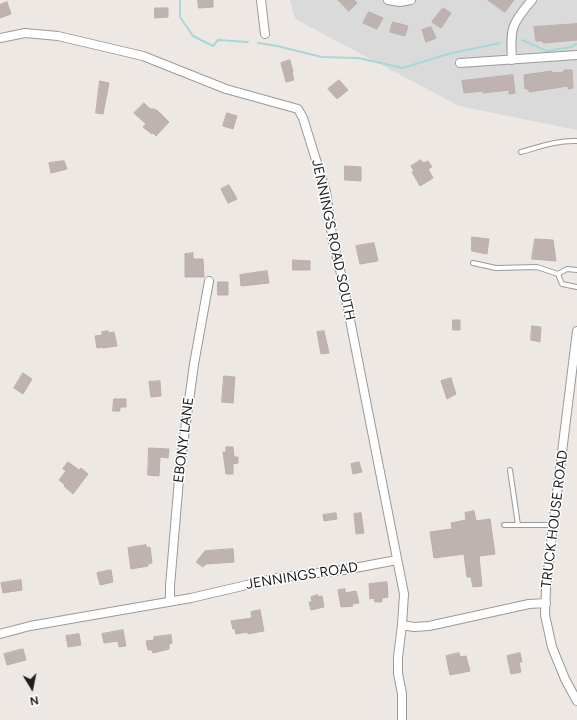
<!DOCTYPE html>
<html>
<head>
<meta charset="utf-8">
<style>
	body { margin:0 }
	#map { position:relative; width:577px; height:720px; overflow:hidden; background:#eee8e4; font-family:Figtree,sans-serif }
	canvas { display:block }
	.north { position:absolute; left:12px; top:668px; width:40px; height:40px; -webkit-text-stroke:3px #fff; paint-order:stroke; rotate:170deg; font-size:11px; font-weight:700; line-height:16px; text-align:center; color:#1d1d1d }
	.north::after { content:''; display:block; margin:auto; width:14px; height:18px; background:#1d1d1d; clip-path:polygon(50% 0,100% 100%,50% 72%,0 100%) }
</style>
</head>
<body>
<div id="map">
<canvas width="577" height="720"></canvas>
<div class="north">N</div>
</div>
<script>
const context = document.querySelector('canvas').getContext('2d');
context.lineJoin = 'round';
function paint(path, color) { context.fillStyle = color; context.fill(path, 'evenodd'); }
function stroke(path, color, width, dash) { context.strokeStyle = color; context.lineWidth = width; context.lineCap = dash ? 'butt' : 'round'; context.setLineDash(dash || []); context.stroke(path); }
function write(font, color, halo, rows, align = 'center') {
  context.font = font + ' Figtree,sans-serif'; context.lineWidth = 3; context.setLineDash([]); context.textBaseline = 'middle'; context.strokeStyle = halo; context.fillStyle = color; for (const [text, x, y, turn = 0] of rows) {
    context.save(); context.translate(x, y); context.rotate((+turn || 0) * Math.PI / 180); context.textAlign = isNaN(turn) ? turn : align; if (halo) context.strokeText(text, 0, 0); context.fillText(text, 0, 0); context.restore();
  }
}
paint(new Path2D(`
	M290 0H577V130L459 106 295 19Z`), '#dbdadb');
stroke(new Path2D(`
	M180 0V17L193 36 213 46 218 40 248 42
	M522 40 547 51 571 47 577 44
	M258 43 277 46 322 57 358 58 403 68 448 54 500 43`), '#a8d7d8', 2);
const building = new Path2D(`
	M198 0H213V7L199 8Z
	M338 0H354L357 3 349 11Z
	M488 0H514L505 12Z
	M7 2 11 14 0 18V5Z
	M155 8H168V17L155 18Z
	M443 8 451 13 441 28 432 22Z
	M369 12 383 18 377 29 363 23Z
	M393 22 408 26 405 36 390 32Z
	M577 24V40L543 43V41H536L534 27Z
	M431 27 436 38 426 42 422 30Z
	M290 60 293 72H292L294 80 286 82 281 63Z
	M564 70H572L573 88 568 89V86L529 92V89H525L524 75 552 71V73L564 72Z
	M513 75 515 93 509 94V90L483 93V91L464 93 462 81Z
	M339 80 348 90 337 99 328 89Z
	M100 81 109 83 103 114 96 113Z
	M144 103 150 109H154L158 111 169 122 156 136 153 133 152 134 143 127 146 124 134 113Z
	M227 113 237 116 233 129 223 126Z
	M421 160 423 163 428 161 432 167 428 169 433 178 420 186 412 172 414 171 411 166Z
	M64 161 67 169 51 173 49 163Z
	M345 166 361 167V181L345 180Z
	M229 185 237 199 228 203 221 189Z
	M472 237 489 239 487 254 472 251Z
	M535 239 553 240 556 261 532 259Z
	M374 243 378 261 360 264 356 246Z
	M193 253V259H203L204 277H185V254Z
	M293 260 310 261V270H293Z
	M267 271 269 283 241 286 240 275Z
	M218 282H228V295H218Z
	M453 320H460V330H453Z
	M532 326 541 327 540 342 531 340Z
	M108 331 109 333 114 332 117 346 102 348V347L97 348 95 336 102 335V332Z
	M324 331 329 353 321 354 317 332Z
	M23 373 32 379 23 394 14 388Z
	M224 376 235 377 233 403 222 402Z
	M451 378 456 394 447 399 441 381Z
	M160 381 161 396 151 397 149 382Z
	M114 399H126V407H120V411H113Z
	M226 447H233L234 457H238V463L233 464V474H226L223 452H226Z
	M149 448 169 449 168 458 160 457 159 476 148 475Z
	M68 462 79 470 81 468 88 474 73 494 64 486 65 485 59 480 66 471 63 469Z
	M359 462 362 472 353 474 351 464Z
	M474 511 476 521 490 519 495 554 479 556 482 586 473 587 471 577H467L464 554 434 558 430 532 452 529 451 523 466 520 465 513Z
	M336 513 337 519 324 521 323 515Z
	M361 513 364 533 356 534 354 514Z
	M146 545 147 548 150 547 152 563 148 564V566L131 569 128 548Z
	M233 549 234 562 206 564 203 567 196 562 205 551Z
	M111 570 113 582 100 585 97 573Z
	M21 580 22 590 3 593 1 583Z
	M387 582 388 597 382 598V602H375L374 598 370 599 369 584Z
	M345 589V593L356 591 359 603 352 604 353 606 341 607 338 590Z
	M318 595V597L322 596 324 607 311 610 309 602H312L311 597Z
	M260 610 264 631 248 634V632L236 634 235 629H233L231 621 252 618 251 612Z
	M123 630 126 646 119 647 118 641 104 643 102 634Z
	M79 634 81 645 68 647 66 636Z
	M171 635 172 643 169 644V649L153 653 152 650H148L146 641 154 640V637Z
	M23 649 26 660 7 665 4 654Z
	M459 653 460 657 466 656 470 671 450 675 446 656Z
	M520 653 522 662H519L521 672 511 674 507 656Z`);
paint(building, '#beb3b1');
stroke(building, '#beada8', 1);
const lane = new Path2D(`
	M521 152C539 147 558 140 577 141
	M473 263 496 268 537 267 558 274
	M577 270 567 269 558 274 562 284 577 287
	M510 470 518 525
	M504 525H553`);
const street = new Path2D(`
	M261 0 265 34
	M388 0 400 2 411 0
	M0 38 25 33 58 36 143 56 226 89 298 109 303 118 326 192 333 242 341 274 404 594 402 625 414 627 429 626 529 604 546 603
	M512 60C510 29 511 24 532 0
	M460 63 577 55
	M577 331 553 525 546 589 545 615 552 647 565 679 577 701
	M170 601V586L180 467 194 364 209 281
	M402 625 398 657V673L402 694V720
	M0 634 30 626 191 598 281 577 344 570 397 560`);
stroke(lane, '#9a9a9a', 6);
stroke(street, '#9a9a9a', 10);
stroke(lane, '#fff', 4);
stroke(street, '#fff', 8);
write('14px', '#1d1d1d', '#fff', [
	["JENNINGS ROAD SOUTH",333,240,78],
	["EBONY LANE",184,440,-83],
	["TRUCK HOUSE ROAD",555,519,-83],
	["JENNINGS ROAD",302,576,-9]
]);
</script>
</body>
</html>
